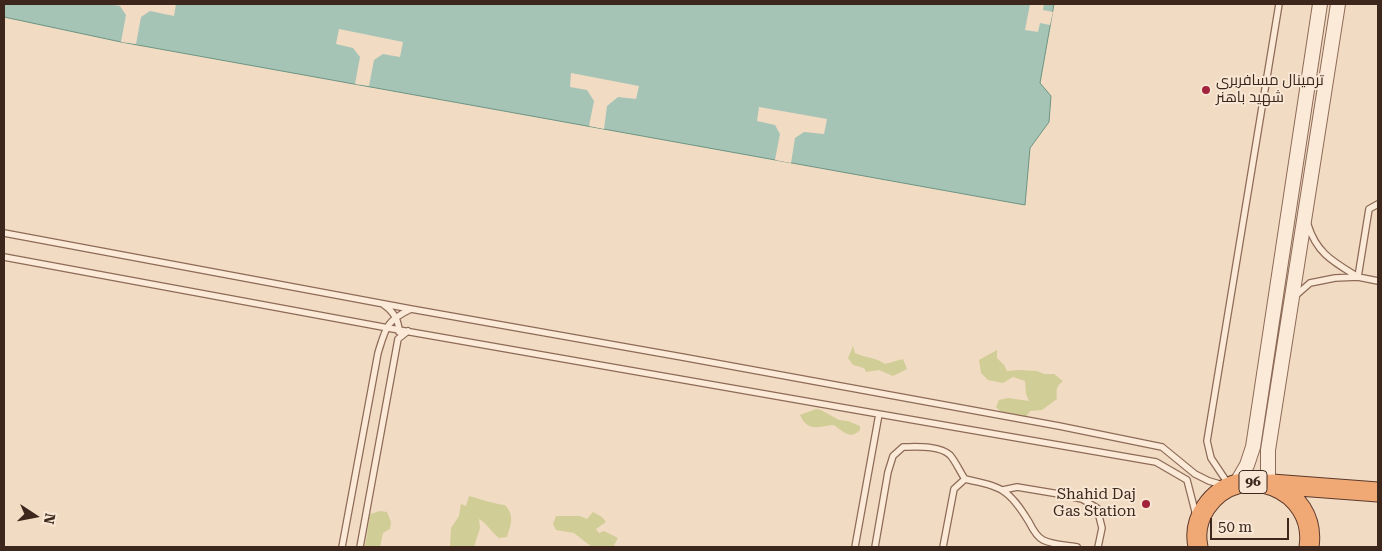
<!DOCTYPE html>
<html>
<head>
<meta charset="utf-8">
<style>
	body { margin:0 }
	#map { position:relative; width:1382px; height:551px; overflow:hidden; background:#f2dbc3; font-family:"Roboto Serif",serif }
	canvas { display:block }
	.frame { position:absolute; inset:0; border:5px solid #3d271d; pointer-events:none }
	.north { position:absolute; left:10px; top:491px; width:50px; height:50px; -webkit-text-stroke:4px #f8e7d4; paint-order:stroke; rotate:101deg; font-size:14px; font-weight:700; line-height:20px; text-align:center; color:#3d271d }
	.north::after { content:''; display:block; margin:auto; width:18px; height:22px; background:#3d271d; clip-path:polygon(50% 0,100% 100%,50% 72%,0 100%) }
	.scale { position:absolute; left:1210px; top:518px; width:79px; height:22px; box-sizing:border-box; border:2px solid #3d271d; border-top:0; padding-left:6px; font-size:15px; line-height:18px; white-space:nowrap; color:#3d271d; -webkit-text-stroke:4px #f8e7d4; paint-order:stroke }
</style>
</head>
<body>
<div id="map">
<canvas width="1382" height="551"></canvas>
<div class="frame"></div>
<div class="north">N</div>
<div class="scale">50 m</div>
</div>
<script>
const context = document.querySelector('canvas').getContext('2d');
context.lineJoin = 'round';
function paint(path, color) { context.fillStyle = color; context.fill(path, 'evenodd'); }
function stroke(path, color, width, dash) { context.strokeStyle = color; context.lineWidth = width; context.lineCap = dash ? 'butt' : 'round'; context.setLineDash(dash || []); context.stroke(path); }
function write(font, color, halo, rows, align = 'center') {
  context.font = font + ' "Roboto Serif",Cairo,serif'; context.lineWidth = 4; context.setLineDash([]); context.textBaseline = 'middle'; context.strokeStyle = halo; context.fillStyle = color; for (const [text, x, y, turn = 0] of rows) {
    context.save(); context.translate(x, y); context.rotate((+turn || 0) * Math.PI / 180); context.textAlign = isNaN(turn) ? turn : align; if (halo) context.strokeText(text, 0, 0); context.fillText(text, 0, 0); context.restore();
  }
}
paint(new Path2D(`
	M853 346 855 353C865 358 875 357 885 364L903 359 907 369 893 376 879 370 866 372 864 368 853 365 848 358Z
	M997 350V358L1004 365 1007 371 1019 370 1037 371 1044 374H1054L1063 381C1056 386 1056 391 1057 399L1042 410 1030 411 1026 417 1001 412 996 407 999 400 1008 398 1029 401 1026 394 1025 381 1013 377 1003 383 988 380 981 373 979 360Z
	M816 409 821 410 839 420 848 421 860 426V430C851 440 843 432 834 425 819 426 808 433 800 415Z
	M469 496C481 499 493 504 505 505 515 516 511 524 507 537L499 538C491 532 488 524 479 519L480 528 474 547H450L451 528 459 516 461 504 466 506Z
	M380 511 387 512 391 522 390 529 383 533 380 547H365L370 514Z
	M593 512 602 517 606 522 596 529 599 533 604 531 618 538 613 547H592L574 533 556 530 553 524 556 516H580L587 519Z`), '#d1cd96');
const water = new Path2D(`
	M4 4H1054L1040 83 1051 96 1049 122 1030 148 1025 205 121 42 4 17Z`);
paint(water, '#a6c4b6');
stroke(water, '#6b9482', 1);
paint(new Path2D(`
	M109 4H176L174 16 150 11 141 17 136 44 121 42 126 15 120 6Z
	M1030 4H1044L1043 10 1053 12 1050 25 1040 23 1038 32 1025 30Z
	M339 29 403 42 400 57 383 54 374 60 369 86 355 84 360 57 353 48 336 44Z
	M571 73 639 86 636 99 618 97 607 106 604 129 589 126 594 101 587 90 570 87Z
	M759 107 827 119 824 134 804 132 795 138 791 163 775 160 780 134 775 125 757 121Z`), '#f2dbc3');
const service = new Path2D(`
	M1308 225C1317 254 1334 262 1358 277
	M4 233 411 309
	M4 257 399 330 879 414 855 547
	M1358 277 1369 209 1378 204
	M1294 297 1310 283 1335 278 1358 277 1378 281
	M384 305C394 312 399 320 399 332
	M879 414 1156 462 1187 480 1196 515
	M1229 485 1211 458 1207 441 1279 4
	M1003 490 1017 487 1059 494 1082 499 1097 508 1102 528 1098 547
	M342 547 378 353C386 327 386 321 411 309L682 357 1059 426 1162 447 1195 474 1209 481 1223 485
	M360 547 398 339 408 331
	M875 547 888 472 893 456 903 447C916 447 939 445 950 455 956 462 960 472 965 479 1002 487 1009 489 1029 522 1032 528 1037 537 1043 540 1053 545 1067 545 1077 547
	M943 547 954 489 965 479`);
const tertiary = new Path2D(`
	M1268 483V450L1338 4
	M1236 484 1247 465 1253 447 1320 4`);
const trunk = new Path2D(`
	M1272 484 1378 492
	M1198 547C1195 533 1198 519 1206 507 1240 457 1318 488 1309 547`);
stroke(service, '#8e6b58', 8);
stroke(tertiary, '#8e6b58', 16);
stroke(trunk, '#5c3a2d', 21);
stroke(service, '#fbead8', 5.5);
stroke(tertiary, '#fbead8', 14);
stroke(trunk, '#f0a874', 19);
for (const [x, y, r, color] of [
	[1206,90,5,"#a2233c"],
	[1146,504,5,"#a2233c"]
]) { const dot = new Path2D(); dot.arc(x, y, r, 0, 2 * Math.PI); context.fillStyle = color; context.fill(dot); stroke(dot, '#f8e7d4', 2); }
for (const [x, y, w] of [
	[1253,482,28]
]) { const box = new Path2D(); box.roundRect(x - w / 2, y - 11.5, w, 23, 4); context.fillStyle = '#f8e7d4'; context.fill(box); stroke(box, '#3d271d', 1); }
write('bold 14px', '#3d271d', null, [
	["96",1253,482]
]);
write('15px', '#3d271d', '#f8e7d4', [
	["ترمینال مسافربری",1216,81],
	["شهید باهنر",1216,98],
	["Shahid Daj",1136,495,"right"],
	["Gas Station",1136,512,"right"]
], 'left');
</script>
</body>
</html>
